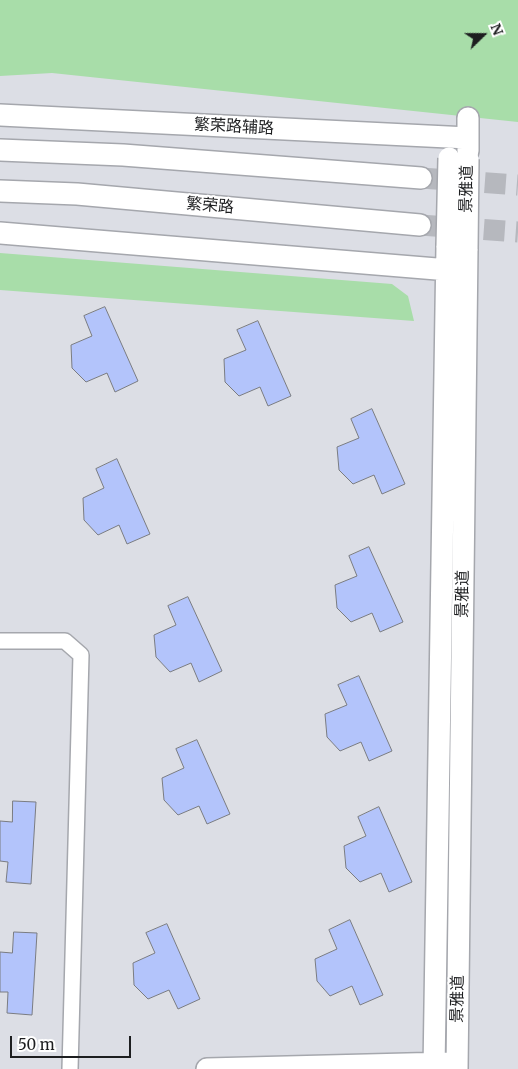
<!DOCTYPE html>
<html>
<head>
<meta charset="utf-8">
<style>
	body { margin:0 }
	#map { position:relative; width:518px; height:1069px; overflow:hidden; background:#dcdee5; font-family:Merriweather,serif }
	canvas { display:block }
	.north { position:absolute; left:458px; top:10px; width:50px; height:50px; -webkit-text-stroke:4px #fff; paint-order:stroke; rotate:68deg; font-size:14px; font-weight:700; line-height:20px; text-align:center; color:#1d1e20 }
	.north::after { content:''; display:block; margin:auto; width:18px; height:22px; background:#1d1e20; clip-path:polygon(50% 0,100% 100%,50% 72%,0 100%) }
	.scale { position:absolute; left:10px; top:1036px; width:121px; height:22px; box-sizing:border-box; border:2px solid #1d1e20; border-top:0; padding-left:6px; font-size:15px; line-height:18px; white-space:nowrap; color:#1d1e20; -webkit-text-stroke:4px #fff; paint-order:stroke }
</style>
</head>
<body>
<div id="map">
<canvas width="518" height="1069"></canvas>
<div class="north">N</div>
<div class="scale">50 m</div>
</div>
<script>
const context = document.querySelector('canvas').getContext('2d');
context.lineJoin = 'round';
function paint(path, color) { context.fillStyle = color; context.fill(path, 'evenodd'); }
function stroke(path, color, width, dash) { context.strokeStyle = color; context.lineWidth = width; context.lineCap = dash ? 'butt' : 'round'; context.setLineDash(dash || []); context.stroke(path); }
function write(font, color, halo, rows, align = 'center') {
  context.font = font + ' Merriweather,"Noto Sans SC",serif'; context.lineWidth = 4; context.setLineDash([]); context.textBaseline = 'middle'; context.strokeStyle = halo; context.fillStyle = color; for (const [text, x, y, turn = 0] of rows) {
    context.save(); context.translate(x, y); context.rotate((+turn || 0) * Math.PI / 180); context.textAlign = isNaN(turn) ? turn : align; if (halo) context.strokeText(text, 0, 0); context.fillText(text, 0, 0); context.restore();
  }
}
paint(new Path2D(`
	M0 0H518V122L52 73 0 76Z
	M0 253 392 284 408 296 414 321 0 290Z`), '#a8dda9');
const building = new Path2D(`
	M105 307 138 381 115 392 107 373 86 382 72 368 71 345 92 336 84 316Z
	M258 321 291 396 268 406 260 387 239 396 225 382 224 359 246 350 237 330Z
	M372 409 405 484 382 494 374 475 353 484 339 470 337 447 359 438 351 419Z
	M117 459 150 534 127 544 119 525 98 535 84 520 83 498 104 488 96 469Z
	M369 547 403 622 380 632 372 613 351 622 337 608 335 585 357 576 349 556Z
	M188 597 222 671 199 682 191 663 170 672 156 657 154 635 176 625 168 606Z
	M359 676 392 751 369 761 361 742 340 751 327 737 325 714 347 705 338 685Z
	M197 740 230 814 207 824 199 806 178 815 164 800 162 778 184 768 176 749Z
	M13 801 36 802 31 884 6 882 8 862 0 861V821L12 822Z
	M379 807 412 882 389 892 381 873 360 882 346 868 344 846 366 836 358 817Z
	M350 920 383 995 360 1005 352 986 330 996 317 981 315 959 337 949 329 930Z
	M167 924 200 999 178 1009 169 990 148 999 134 985 133 963 155 953 146 933Z
	M14 932 37 933 32 1015 7 1013 8 992H0V952L12 953Z`);
paint(building, '#b3c4fb');
stroke(building, '#7a7c81', 1);
stroke(new Path2D(`
	M421 178 518 185
	M420 225 518 232`), '#b6b8be', 21, [21, 11]);
const street = new Path2D(`
	M0 641H65L81 655 70 1069`);
const secondary = new Path2D(`
	M0 115 468 138
	M0 150 123 155 421 178
	M468 151V118
	M0 191 77 194 420 225
	M0 233 461 271
	M207 1069 447 1063
	M434 1069 447 246
	M457 1069 467 249`);
stroke(street, '#a5a7ad', 18);
stroke(secondary, '#a5a7ad', 24);
stroke(street, '#fff', 15);
stroke(secondary, '#fff', 21);
const secondaryBridge = new Path2D(`
	M447 246 449 158
	M467 249 468 159`);
stroke(secondaryBridge, '#a5a7ad', 24, []);
stroke(secondaryBridge, '#fff', 21);
write('16px', '#1d1e20', '#fff', [
	["繁荣路辅路",234,127,3],
	["景雅道",467,189,-89],
	["繁荣路",210,206,5],
	["景雅道",463,594,-89],
	["景雅道",458,999,-89]
]);
</script>
</body>
</html>
